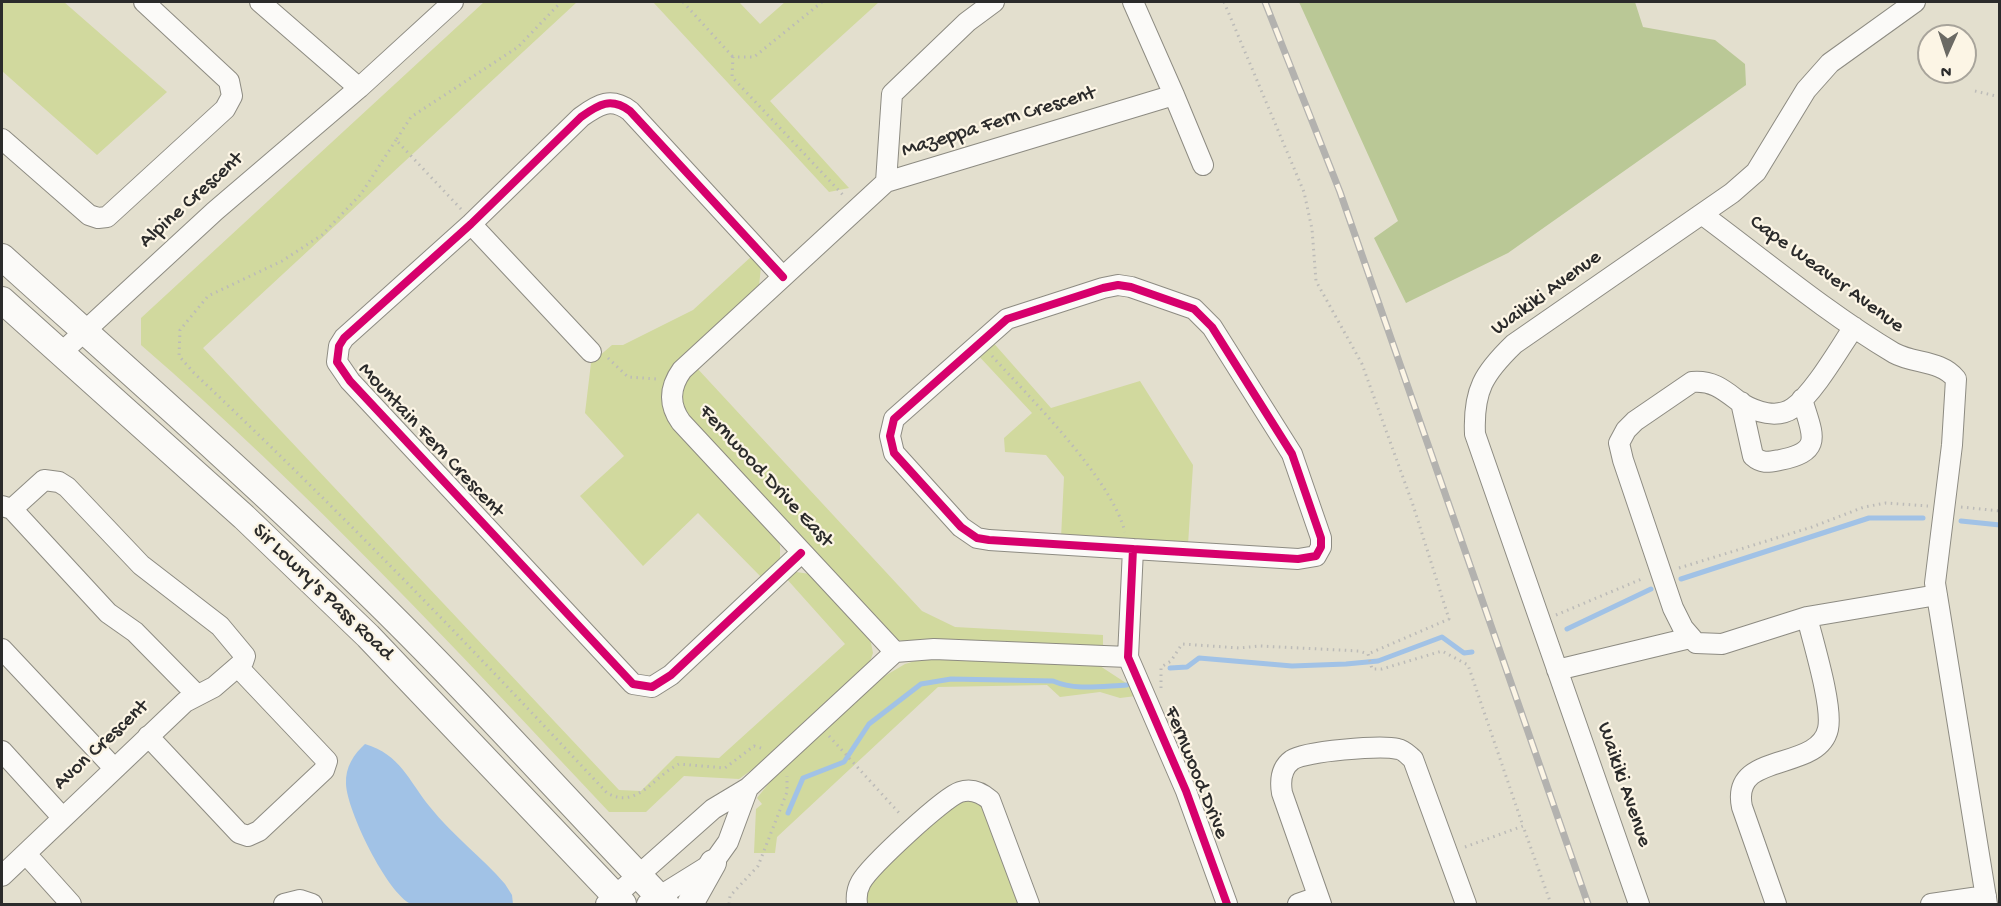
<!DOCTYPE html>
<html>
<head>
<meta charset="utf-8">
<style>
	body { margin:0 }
	#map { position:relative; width:2001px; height:906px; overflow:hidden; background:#e3dfce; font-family:"Gochi Hand",sans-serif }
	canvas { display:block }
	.frame { position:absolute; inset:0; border:3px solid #2b2b2b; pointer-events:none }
	.north { position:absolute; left:1917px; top:24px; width:60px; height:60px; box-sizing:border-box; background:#fcf5e5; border:2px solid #a8a49b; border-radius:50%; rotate:183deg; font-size:16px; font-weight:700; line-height:24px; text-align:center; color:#2b2b2b }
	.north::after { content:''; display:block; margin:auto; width:21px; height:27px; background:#6b6a64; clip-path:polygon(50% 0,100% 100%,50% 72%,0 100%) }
</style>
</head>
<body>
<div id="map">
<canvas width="2001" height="906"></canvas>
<div class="frame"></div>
<div class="north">N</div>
</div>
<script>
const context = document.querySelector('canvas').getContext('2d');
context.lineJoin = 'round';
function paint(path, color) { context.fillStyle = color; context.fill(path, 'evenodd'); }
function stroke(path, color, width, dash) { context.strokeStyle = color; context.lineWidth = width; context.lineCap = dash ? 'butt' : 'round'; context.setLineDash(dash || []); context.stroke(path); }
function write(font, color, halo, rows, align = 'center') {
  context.font = font + ' "Gochi Hand",sans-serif'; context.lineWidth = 4.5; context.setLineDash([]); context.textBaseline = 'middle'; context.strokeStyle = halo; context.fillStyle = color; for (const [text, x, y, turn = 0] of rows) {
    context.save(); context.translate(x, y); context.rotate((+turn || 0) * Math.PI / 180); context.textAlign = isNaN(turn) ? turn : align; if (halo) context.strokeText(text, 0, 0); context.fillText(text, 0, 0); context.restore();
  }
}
paint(new Path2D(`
	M2 2H64L167 92 97 155 2 71Z
	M484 2H577L203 348 619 790 641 791 676 756 719 758 845 644 785 577 796 572 810 574 870 638 873 653 869 664 760 764 739 779 684 776 646 812H609C458 651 308 490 141 345V318Z
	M653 2H739L760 24 785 2H879L770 101 849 188 829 192Z
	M753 255 761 267 759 286 671 369 663 395 780 542V560L763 579 698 513 643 566 580 496 624 456 585 413 591 363 612 345H623L693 310Z
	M990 339 1051 408 1140 381 1193 465 1188 545 1061 538 1064 477 1046 455 1005 452 1004 438 1032 413 975 352Z
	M696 367 922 611 955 627 1103 635V647L933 639 909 642 897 640 685 412C679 392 682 382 696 367Z
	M925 658 1100 666 1126 683 1136 696 1120 698 1100 692 1060 697 1047 685 938 687 777 837 775 853H754L756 809 762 804 757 798 773 778 878 680 905 664Z
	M961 799 980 801 1023 904H866L864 898 871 878Z`), '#d1d99e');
paint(new Path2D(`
	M1299 2H1635L1643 27 1715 40 1745 64 1746 85 1508 253 1406 303 1374 238 1398 221Z`), '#bac896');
paint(new Path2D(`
	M365 744C401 755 408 780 430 807 452 835 482 857 505 884L512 895 513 904H411C387 893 347 811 346 784 345 767 354 754 365 744Z`), '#a1c2e6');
stroke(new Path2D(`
	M1961 521 2000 525
	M1681 579 1869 518H1923
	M1567 629 1651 589
	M1170 668 1187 667 1199 658 1292 666 1346 664 1378 661 1442 637 1464 653 1472 652
	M788 813 803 778 844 762 869 724 921 684 951 679 1053 681C1076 691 1102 686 1127 685`), '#a1c2e6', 5);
const minor = new Path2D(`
	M260 2 359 88
	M1174 95 1203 165
	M2 139 89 215 98 218 107 217 225 109 232 96 229 81 144 2
	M886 182 892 94 967 22 994 2
	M1703 215C1765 261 1827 313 1894 353 1914 364 1941 360 1956 379L1952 445 1935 583 1987 904
	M471 224 591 352
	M783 277 630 111C611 97 599 104 581 117L471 224 344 338 339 346 337 362 350 381 633 684 652 687 671 675 801 553
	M1854 327C1839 349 1814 393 1793 408 1777 419 1756 412 1741 403 1725 391 1714 380 1692 382L1635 421 1626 430 1619 443 1623 460 1673 608 1683 628 1696 643 1722 644 1807 617 1937 595
	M61 353 215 211 359 88 453 2
	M1741 402 1753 456C1762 464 1769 462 1780 460 1825 451 1812 434 1802 399
	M2 506 12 509 108 613 135 632 197 695
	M1133 549 1298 559 1316 556 1321 547V538L1292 454 1212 327 1194 309 1131 287 1118 285 1103 288 1007 319 894 419 890 436 894 453 961 527 977 538 989 540 1133 549 1128 657 1186 791 1227 904
	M2 649 113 767
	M895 652 681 422C669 405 669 388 682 370L886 182 1174 95 1133 2
	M1557 670 1690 638
	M148 736 239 833 248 836 259 831 324 770 327 761 238 667
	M2 751 62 817
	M26 854 71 904
	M2 876 185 702 214 687 243 662 245 656 220 626 141 565 67 487 59 482 44 480 12 509
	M284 904 300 900 312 904
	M606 904 713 809 748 788 895 652 934 649 1128 657
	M647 904 713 863 728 842 748 788
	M857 904C856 896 857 889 861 882 870 866 944 797 960 792 972 788 982 793 990 800L1029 904
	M1298 904 1318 897
	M1321 904 1282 793C1280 781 1281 768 1292 760 1305 751 1381 745 1398 749 1404 750 1408 755 1413 759L1466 904
	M1639 904 1475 434C1473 390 1484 373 1514 344L1732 193 1756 172 1806 90 1830 63 1915 2
	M1776 904 1742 807C1730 750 1818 773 1828 729 1833 706 1813 642 1807 617
	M1931 904 1986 896`);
const major = new Path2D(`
	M2 257C123 366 246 474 363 588 468 690 565 799 666 904
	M2 300 244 517 368 636 623 904
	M690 904 713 863`);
stroke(minor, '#8d8b82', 22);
stroke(major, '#8d8b82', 28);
stroke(new Path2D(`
	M683 2 733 57
	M822 2 754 57H733L732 77 844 196
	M1224 2 1304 192 1312 229 1316 281 1362 364 1413 505 1449 619 1368 654
	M1975 91 2000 97
	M396 140 361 194 322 235 282 261 208 296 180 330 179 356 194 373C337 508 473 649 607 793 637 810 654 776 679 764L725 768 754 746 764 749
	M461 209 396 140 411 117 518 47 561 2
	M992 356C1030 398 1111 478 1125 532
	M608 358 628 377 657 379
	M1961 507 2000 511
	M1679 568 1812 527 1864 507 1886 503 1928 506
	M1556 615 1644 578
	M1161 688V667L1171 661 1182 644 1239 648 1260 646 1359 651 1368 654 1372 669H1382L1442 651 1468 665 1523 826
	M829 736 901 815
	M1465 847 1523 826 1551 904
	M729 904 730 896 758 866 787 792V776`), '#bcbbb8', 3, [1.5, 4.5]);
stroke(minor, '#fbfaf8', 20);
stroke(major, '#fbfaf8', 26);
const rail = new Path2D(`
	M1265 2 1340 192 1588 904`);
stroke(rail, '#b3b2af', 7);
stroke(rail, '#fcf5e5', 4.5, [14]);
stroke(new Path2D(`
	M783 277 630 111C611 97 599 104 581 117L471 224 344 338 339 346 337 362 350 381 633 684 652 687 671 675 801 553
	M1133 549 1298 559 1316 556 1321 547V538L1292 454 1212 327 1194 309 1131 287 1118 285 1103 288 1007 319 894 419 890 436 894 453 961 527 977 538 989 540 1133 549 1128 657 1186 791 1227 904`), '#d6006c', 8);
write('21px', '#2b2b2b', '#fcf5e5', [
	["Mazeppa Fern Crescent",999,123,-17],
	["Alpine Crescent",192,201,-42],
	["Cape Weaver Avenue",1826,275,36],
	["Waikiki Avenue",1547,294,-36],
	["Mountain Fern Crescent",430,441,47],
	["Fernwood Drive East",765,477,47],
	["Sir Lowry's Pass Road",322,593,44],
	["Avon Crescent",102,746,-43],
	["Fernwood Drive",1195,773,68],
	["Waikiki Avenue",1623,785,71]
]);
</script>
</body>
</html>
